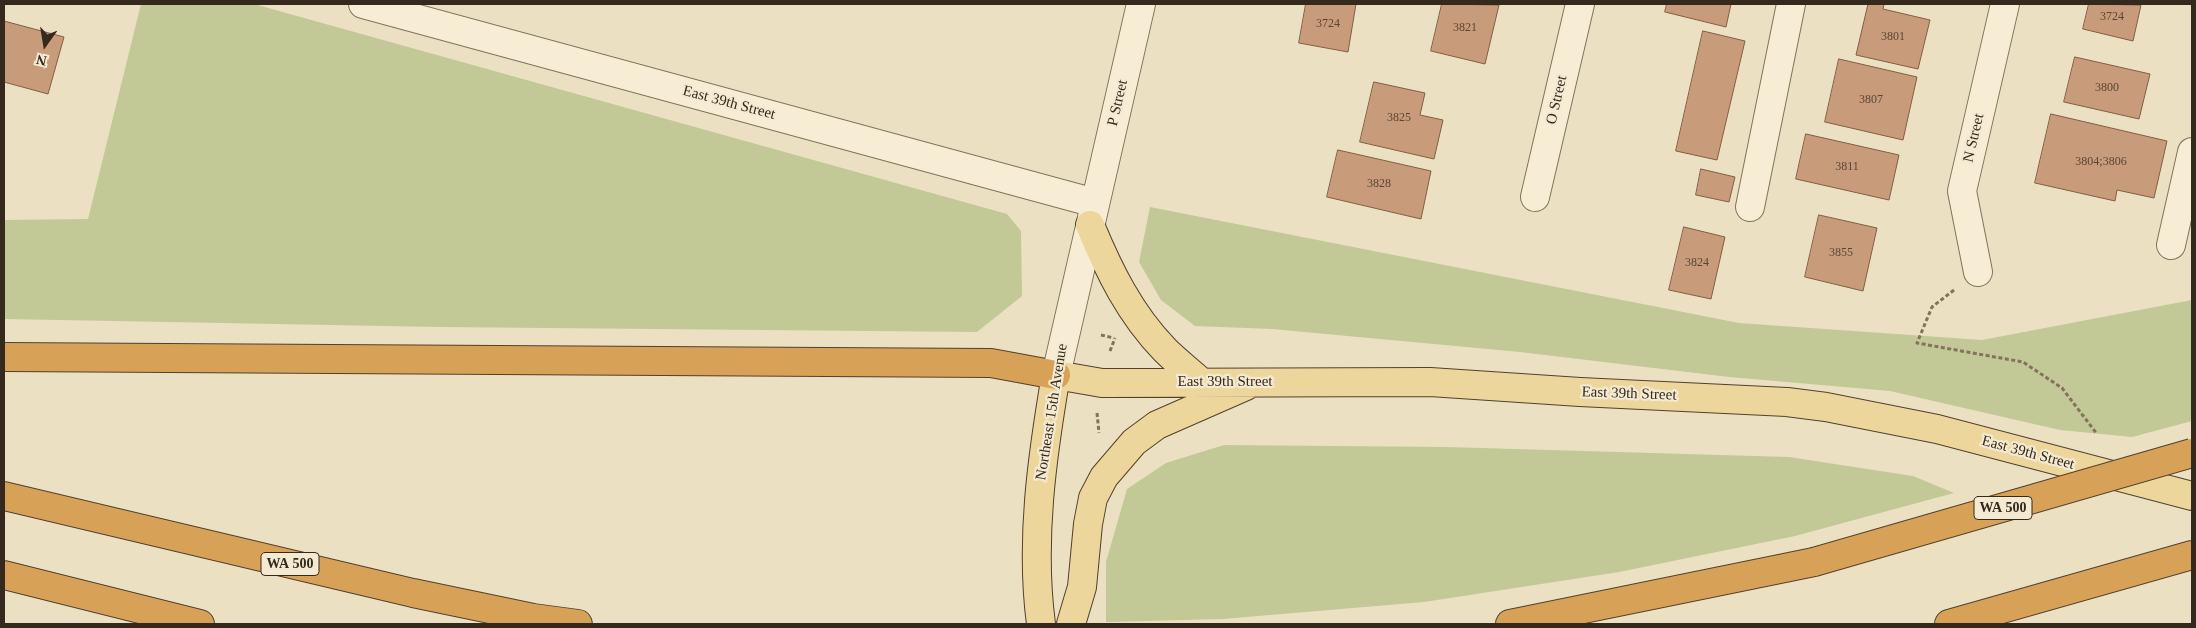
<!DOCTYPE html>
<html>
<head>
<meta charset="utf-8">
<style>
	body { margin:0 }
	#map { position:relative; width:2196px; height:628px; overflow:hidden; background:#ebe0c2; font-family:"Times New Roman",serif }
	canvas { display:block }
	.frame { position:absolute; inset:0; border:5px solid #35291e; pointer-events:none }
	.north { position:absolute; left:20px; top:20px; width:50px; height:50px; -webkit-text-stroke:4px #f3ead1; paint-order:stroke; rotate:193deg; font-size:14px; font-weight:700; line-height:20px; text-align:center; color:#35291e }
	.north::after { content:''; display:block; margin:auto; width:18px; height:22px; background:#35291e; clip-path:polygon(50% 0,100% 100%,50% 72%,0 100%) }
</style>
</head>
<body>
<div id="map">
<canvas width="2196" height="628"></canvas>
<div class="frame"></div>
<div class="north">N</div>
</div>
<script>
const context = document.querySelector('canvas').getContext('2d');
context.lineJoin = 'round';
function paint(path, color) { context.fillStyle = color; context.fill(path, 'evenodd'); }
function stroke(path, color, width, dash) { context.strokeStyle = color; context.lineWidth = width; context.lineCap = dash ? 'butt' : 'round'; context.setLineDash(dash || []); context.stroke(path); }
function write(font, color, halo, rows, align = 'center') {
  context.font = font + ' "Times New Roman",serif'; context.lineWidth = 4.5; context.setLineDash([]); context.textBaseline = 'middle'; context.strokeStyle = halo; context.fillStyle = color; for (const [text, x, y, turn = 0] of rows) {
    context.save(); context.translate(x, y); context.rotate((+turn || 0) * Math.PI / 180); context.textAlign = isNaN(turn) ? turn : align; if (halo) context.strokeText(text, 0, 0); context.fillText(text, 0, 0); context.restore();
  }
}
paint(new Path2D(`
	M141 4H254L1007 214 1021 231 1022 296 977 332 440 327 4 319V220L88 219Z
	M1150 207 1739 323 1982 340 2192 300V421L2132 437 2060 430 1890 391 1729 377 1520 352 1272 329 1195 326 1161 300 1139 262Z
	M1224 445 1447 447 1789 457 1913 476 1954 493 1795 536 1619 572 1424 602 1223 619 1106 622V562L1127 489 1166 463Z`), '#c2c997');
const building = new Path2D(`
	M1306 4H1356L1348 52 1299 43Z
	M1442 4 1499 5 1485 64 1431 51Z
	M1667 4H1731L1726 27 1665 12Z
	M1866 4H1884L1883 9 1930 20 1918 69 1856 55 1868 4Z
	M2089 4 2141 5 2133 41 2083 29Z
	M4 21 64 37 48 94 4 82Z
	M1703 31 1745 41 1717 160 1676 151Z
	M2075 57 2150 74 2139 119 2064 102Z
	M1839 59 1917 77 1903 140 1825 122Z
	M1374 82 1425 93 1420 115 1443 120 1434 159 1360 142Z
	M2051 114 2167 141 2154 198 2117 190 2115 201 2035 183Z
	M1806 134 1899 155 1889 200 1796 179Z
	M1338 150 1431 171 1421 219 1327 197Z
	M1701 169 1735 177 1729 202 1696 195Z
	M1819 215 1877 228 1863 291 1805 277Z
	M1684 227 1725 237 1711 299 1669 290Z`);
paint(building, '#c89c7a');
stroke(building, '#825d41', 1);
const minor = new Path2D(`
	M363 4 1095 203
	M1535 197 1580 4
	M1750 207 1791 4
	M2171 245 2192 152
	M1978 272 1962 191 2005 4
	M1056 375 1141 4`);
const major = new Path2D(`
	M1090 225C1109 271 1130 314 1165 350 1176 361 1189 371 1200 381
	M1041 624C1030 541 1042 457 1056 375L1102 383 1430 382 1580 392 1787 402 1826 407 1937 429 2192 496
	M1071 624 1082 587 1088 524 1093 498 1104 477 1134 442 1157 425 1246 386`);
const highway = new Path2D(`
	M4 357 991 363 1056 375
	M4 496 413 593 533 618 578 624
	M4 575 200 624
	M1510 624 1814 562
	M1949 624 2192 555`);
stroke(minor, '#84725a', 30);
stroke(major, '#52402e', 30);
stroke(highway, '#52402e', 30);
stroke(new Path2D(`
	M1954 290 1932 307 1917 343 2023 362 2062 388 2097 434
	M1101 335 1114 338
	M1110 351 1115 338
	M1097 413 1099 433`), '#84725a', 3, [4, 2.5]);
stroke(minor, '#f7edd5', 28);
stroke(major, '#edd69b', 28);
stroke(highway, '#d7a257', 28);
const highwayBridge = new Path2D(`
	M1814 562 2192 453`);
stroke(highwayBridge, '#52402e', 30, []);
stroke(highwayBridge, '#d7a257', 28);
write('12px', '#5a4635', null, [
	["3724",2112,17],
	["3724",1328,24],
	["3821",1465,28],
	["3801",1893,37],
	["3800",2107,88],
	["3807",1871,100],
	["3825",1399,118],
	["3804;3806",2101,162],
	["3811",1847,167],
	["3828",1379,184],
	["3855",1841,253],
	["3824",1697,263]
]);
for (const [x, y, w] of [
	[2003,508,58],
	[290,564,58]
]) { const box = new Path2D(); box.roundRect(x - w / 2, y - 11.5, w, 23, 4); context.fillStyle = '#f3ead1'; context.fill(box); stroke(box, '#35291e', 1); }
write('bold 14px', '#35291e', null, [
	["WA 500",2003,508],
	["WA 500",290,564]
]);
write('15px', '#35291e', '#f3ead1', [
	["O Street",1557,100,-77],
	["East 39th Street",729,103,15],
	["P Street",1118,103,-77],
	["N Street",1974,138,-77],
	["East 39th Street",1225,382],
	["East 39th Street",1629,394,2],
	["Northeast 15th Avenue",1052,412,-81],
	["East 39th Street",2028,453,15]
]);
</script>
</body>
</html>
